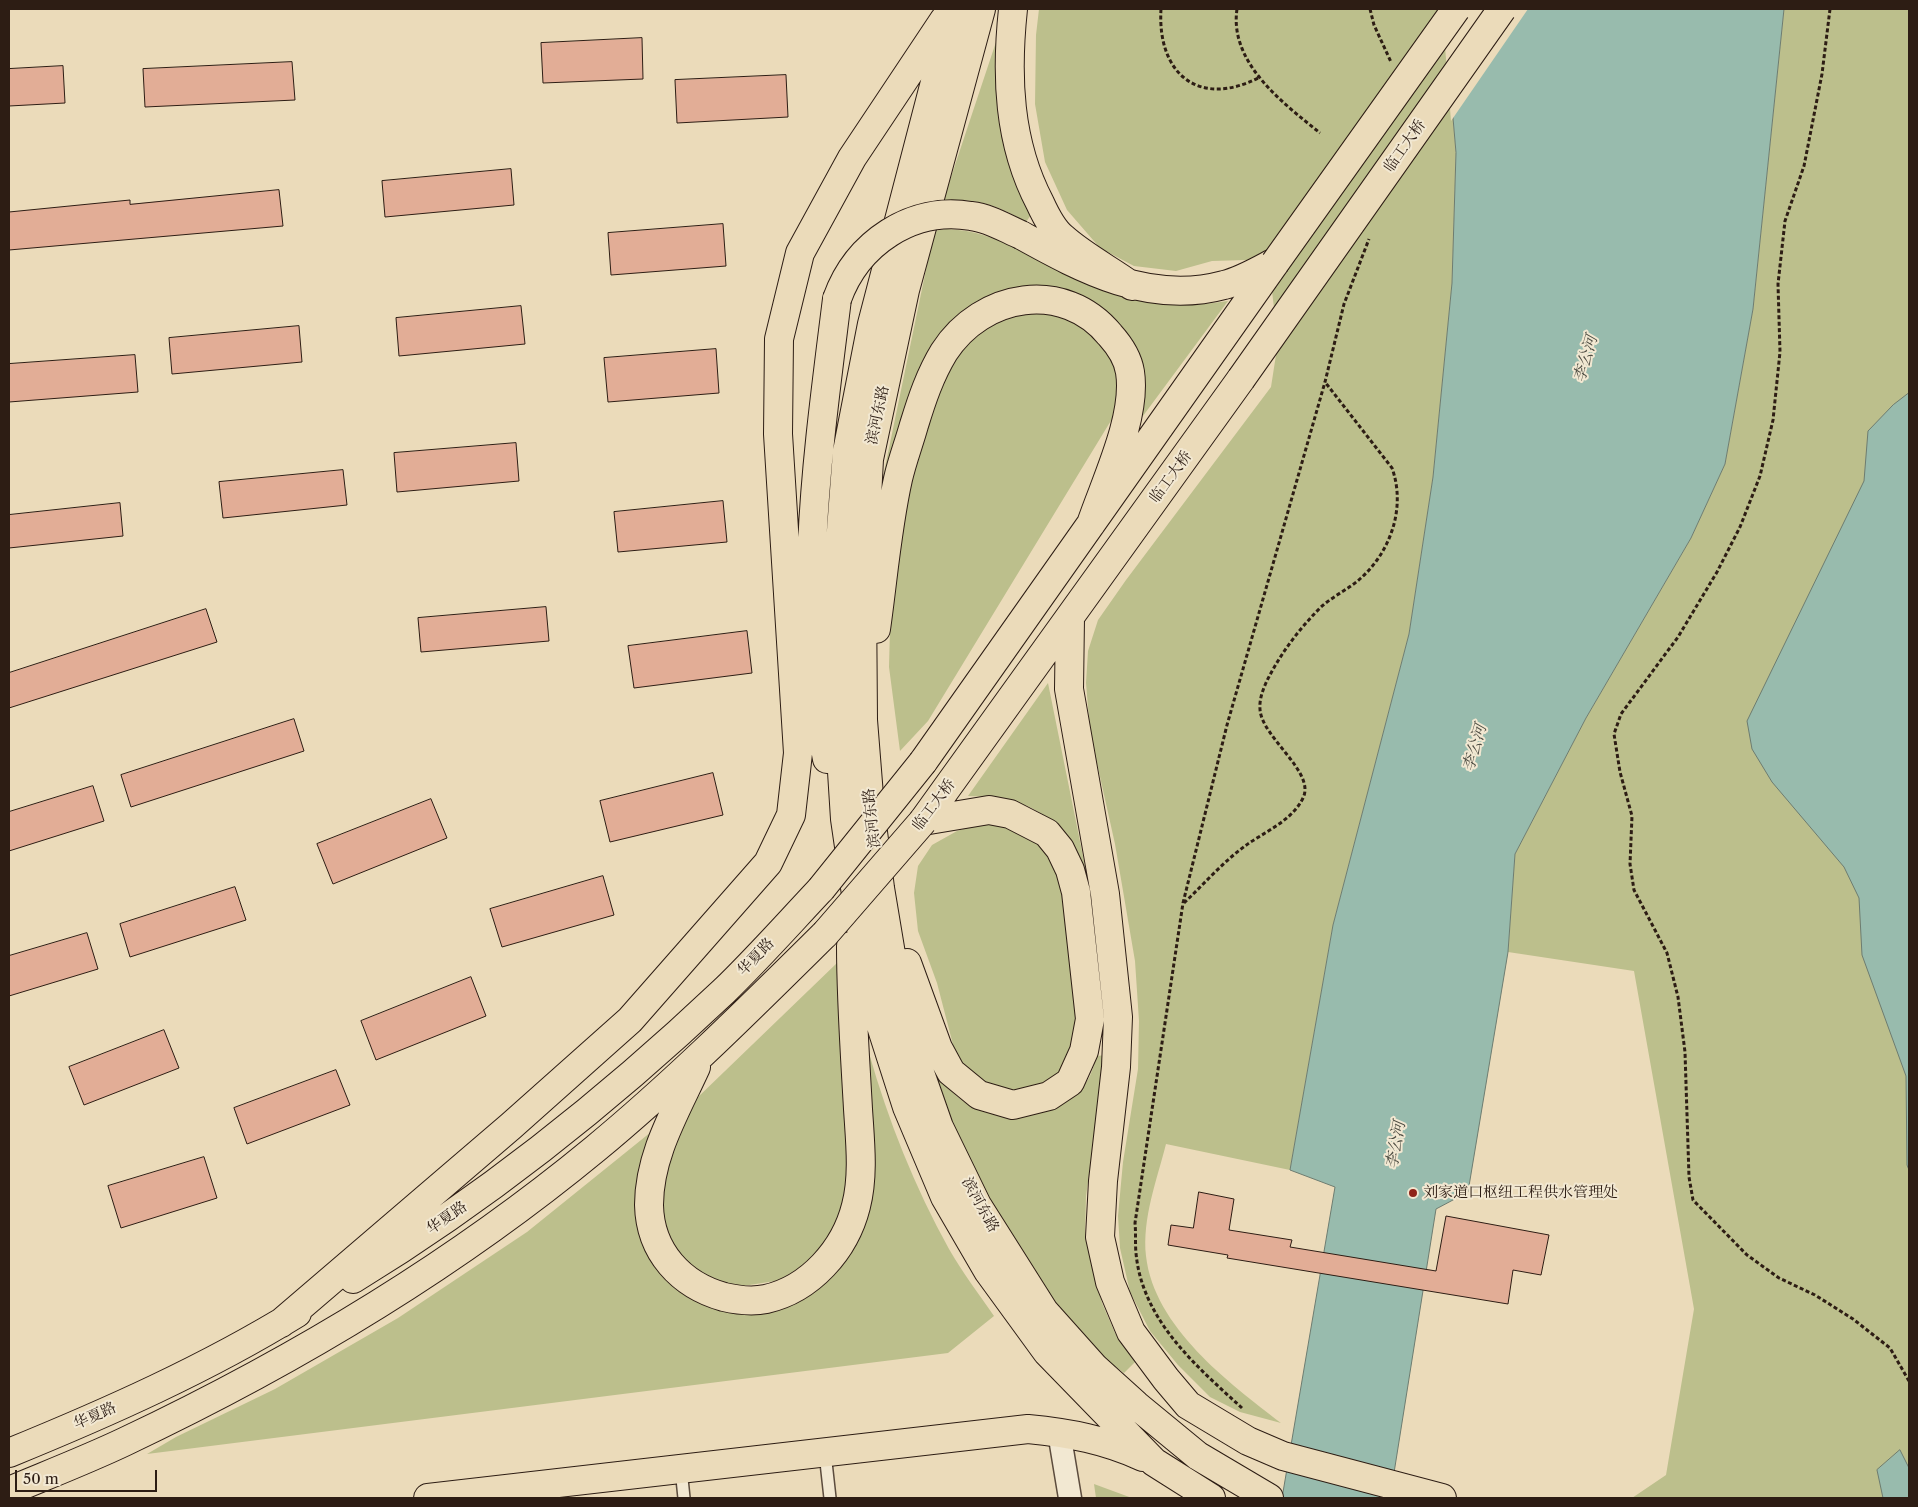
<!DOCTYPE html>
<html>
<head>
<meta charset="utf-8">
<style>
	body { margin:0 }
	#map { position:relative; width:1918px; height:1507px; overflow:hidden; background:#ebdbba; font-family:"Libre Caslon Text",serif }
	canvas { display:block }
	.frame { position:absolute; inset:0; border:10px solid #2d1d14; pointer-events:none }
	.scale { position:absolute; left:15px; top:1470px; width:142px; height:22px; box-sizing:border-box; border:2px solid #2d1d14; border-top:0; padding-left:6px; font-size:15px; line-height:18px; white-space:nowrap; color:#2d1d14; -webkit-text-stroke:4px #f2e8d2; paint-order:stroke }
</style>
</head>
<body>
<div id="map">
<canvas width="1918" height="1507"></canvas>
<div class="frame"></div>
<div class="scale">50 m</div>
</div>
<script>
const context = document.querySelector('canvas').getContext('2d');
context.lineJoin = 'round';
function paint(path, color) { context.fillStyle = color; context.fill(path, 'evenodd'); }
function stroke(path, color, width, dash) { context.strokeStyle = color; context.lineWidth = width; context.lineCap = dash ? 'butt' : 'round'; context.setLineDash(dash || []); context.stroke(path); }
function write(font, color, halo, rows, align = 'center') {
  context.font = font + ' "Libre Caslon Text","Noto Serif SC",serif'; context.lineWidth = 4; context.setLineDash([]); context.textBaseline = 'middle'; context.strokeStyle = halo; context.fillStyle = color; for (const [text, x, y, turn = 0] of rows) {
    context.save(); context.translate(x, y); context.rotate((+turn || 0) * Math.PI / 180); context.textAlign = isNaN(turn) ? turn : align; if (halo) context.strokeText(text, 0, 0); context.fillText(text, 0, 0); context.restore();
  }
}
paint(new Path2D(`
	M1039 9H1444L1456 153 1452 283 1433 477 1409 634 1333 925 1290 1170 1166 1144C1157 1180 1142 1218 1146 1256 1154 1327 1229 1383 1281 1423L1240 1412 1210 1397 1178 1365 1150 1331 1130 1292 1120 1248 1118 1216 1123 1162 1138 1069 1139 1021 1135 961 1115 844 1090 732 1086 683 1088 651 1098 620 1126 580 1271 387 1278 342 1272 291 1264 272 1246 260 1212 261 1176 271 1134 266 1100 248 1067 210 1045 162 1035 104 1036 35Z
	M1784 9H1909V1498H1632L1666 1475 1694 1309 1634 971 1508 952 1515 854 1586 718 1691 538 1725 464 1753 309Z
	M997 39C998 105 998 155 1031 215L1026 222C997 205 977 198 943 201Z
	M946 229C1002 231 1041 264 1091 285 1136 304 1179 309 1228 301L1140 420 1124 331 1000 294 903 425 883 477 934 231Z
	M1032 310 1066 315 1098 335 1119 369 1115 414 928 721 900 751 889 667 890 629 898 546 914 468 935 399 959 349 993 319Z
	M1048 683 1087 876C1059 816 1035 798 968 796Z
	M983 823H1002L1039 842 1055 863 1065 889 1078 1025 1062 1075 1033 1092 994 1091 957 1060 937 983 918 931 914 893 918 866 932 845 957 831Z
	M837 963 851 1128 847 1198 837 1223 819 1254 798 1273 775 1281 743 1286 722 1285 702 1274 684 1260 671 1244 663 1215 662 1190 668 1154 697 1098Z
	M920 1047C933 1065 944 1088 963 1101 999 1126 1045 1119 1076 1091 1079 1088 1085 1085 1087 1081 1092 1074 1094 1064 1097 1056L1106 1055 1086 1196 1085 1237 1102 1303 1115 1333 1135 1362 1124 1373C1114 1365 1103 1358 1094 1349 1075 1330 1060 1308 1044 1287 992 1213 951 1131 920 1047Z
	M869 1053C888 1120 915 1188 949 1249 962 1272 979 1294 994 1316L948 1353 147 1454 176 1437 275 1389 398 1318 527 1232 651 1132 640 1168 638 1201 658 1266 789 1303 815 1291 835 1270 862 1054Z
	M1094 1484 1132 1498H1096Z`), '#bcbf8c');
const water = new Path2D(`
	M1444 9H1784L1753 309 1725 464 1691 538 1586 718 1515 854 1508 952 1468 1192 1436 1209 1390 1498H1282L1335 1187 1290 1170 1333 925 1409 634 1433 477 1452 283 1456 153Z
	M1909 393V1170L1907 1165 1906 1076 1862 955 1859 898 1844 867 1772 782 1752 749 1747 721 1864 481 1868 431 1893 405Z
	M1900 1450 1909 1468V1498H1883L1877 1470Z`);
paint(water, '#98bbad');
stroke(water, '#6d7c70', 1);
paint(new Path2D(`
	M1442 9H1528L1451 121Z`), '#ebdbba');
const building = new Path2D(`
	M642 38 643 79 543 83 541 43Z
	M292 62 295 100 145 107 143 69Z
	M63 66 65 103 9 106V69Z
	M786 75 788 117 677 123 675 80Z
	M511 169 514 205 385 217 382 181Z
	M279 190 283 226 9 250V212L130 200V204Z
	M723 224 726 266 611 275 608 233Z
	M521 306 525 344 399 356 396 318Z
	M299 326 302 362 172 374 169 338Z
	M716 349 719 393 608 402 604 358Z
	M135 355 138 392 9 402V364Z
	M516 443 519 481 397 492 394 453Z
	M343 470 347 505 223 518 219 482Z
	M723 501 727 542 618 552 614 512Z
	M120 503 123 536 9 548V515Z
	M546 607 549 641 421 652 418 618Z
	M206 609 217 642 9 708V673Z
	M747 631 752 673 634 688 628 646Z
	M294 719 304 751 131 807 121 775Z
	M713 773 723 815 610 842 600 801Z
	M93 786 104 821 9 851V812Z
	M431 799 447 838 333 884 317 844Z
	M603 876 614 915 502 947 490 909Z
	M235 887 246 920 130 957 120 924Z
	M87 933 98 969 9 996V956Z
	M471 977 486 1016 376 1060 361 1021Z
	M164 1030 179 1068 84 1105 69 1067Z
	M336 1070 350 1105 247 1144 234 1108Z
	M204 1157 217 1198 121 1228 108 1186Z
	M1199 1192 1234 1199 1229 1230 1292 1240 1290 1247 1436 1271 1446 1216 1549 1235 1541 1275 1513 1270 1508 1304 1227 1258 1228 1255 1168 1245 1171 1225 1193 1228Z`);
paint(building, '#e2ad96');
stroke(building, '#2d1d14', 1);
const lane = new Path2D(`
	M825 1453 830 1498
	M681 1469 684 1498`);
const street = new Path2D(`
	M1059 1432 1070 1498`);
const primary = new Path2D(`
	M954 9 872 324 847 452 838 569 839 724 845 819 864 949 881 1026 907 1107 945 1197 988 1271 1047 1352 1154 1462 1211 1498
	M981 9 905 290 869 459 862 594 863 720 870 808 880 888 893 966 911 1047 939 1127 977 1205 1044 1311 1095 1368 1136 1405 1198 1456 1269 1498
	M1013 9C1006 75 1008 142 1040 203 1045 214 1053 230 1063 238 1083 256 1110 270 1132 286
	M1021 235C1084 270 1150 305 1224 285 1241 281 1258 271 1273 263
	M1070 618 1069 689 1105 894 1118 1017 1116 1067 1103 1181 1100 1237 1110 1282 1131 1332 1166 1379 1188 1405 1248 1441 1283 1456 1442 1498
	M876 629C883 580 887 528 898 479 902 461 909 443 914 425 922 399 930 375 944 352 982 293 1064 279 1110 335 1119 345 1128 359 1130 372 1137 417 1106 480 1091 524
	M827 759C795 606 818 452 837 299
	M923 762 1275 263
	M923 821 1241 379
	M907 963 938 1048 951 1072 979 1095 1013 1105 1049 1096 1070 1082 1084 1051 1090 1019 1076 892 1070 870 1060 849 1047 833 1010 814 989 810 923 821
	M696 1067C676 1111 649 1155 649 1205 650 1252 681 1285 724 1297 737 1300 752 1302 766 1299 810 1289 845 1250 856 1206 864 1175 860 1141 858 1109 855 1055 851 1000 851 946
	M353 1279C487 1197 610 1099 724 991 758 958 789 923 821 889
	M281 1323 511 1126 630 1020 768 863 791 815 798 753 778 434 779 339 800 253 852 158 944 20
	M9 1453C107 1413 206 1369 297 1313
	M9 1491C47 1475 86 1460 124 1442 291 1363 452 1267 595 1149 676 1082 750 1008 825 934
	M428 1498 1028 1429C1070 1433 1106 1440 1143 1457`);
stroke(lane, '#5c4c3e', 14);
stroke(street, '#5c4c3e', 25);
stroke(primary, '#2d1d14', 30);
stroke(new Path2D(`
	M1161 9C1157 74 1199 109 1260 77
	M1237 9C1229 63 1283 103 1320 133
	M1370 9 1374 25 1391 62
	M1830 9 1822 74 1804 166 1785 221 1778 284 1780 352 1773 420 1760 476 1740 527 1717 572 1678 637 1621 714 1614 734 1620 772 1632 816 1630 864 1634 890 1667 953 1678 997 1685 1052 1689 1177 1693 1200 1747 1255 1779 1278 1815 1295 1853 1319 1890 1348 1909 1381
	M1184 903C1204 884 1223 862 1245 846 1264 832 1292 821 1303 798 1316 772 1261 737 1260 709 1259 697 1265 684 1271 673 1284 649 1301 627 1321 607 1333 596 1349 589 1361 578 1391 551 1406 507 1392 468L1325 382
	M1242 1408C1196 1366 1142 1320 1136 1253 1135 1243 1136 1233 1135 1223L1183 903 1227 725 1325 382 1344 304 1369 239`), '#2d1d14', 3, [4, 2.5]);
stroke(lane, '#f2e8d2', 11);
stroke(street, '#f2e8d2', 22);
stroke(primary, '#ebdbba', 28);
const primaryBridge = new Path2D(`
	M1275 263 1456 9
	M837 299C857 243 912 206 971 216 989 218 1005 228 1021 235
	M1241 379 1502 9
	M821 889 923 762
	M825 934 923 821`);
stroke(primaryBridge, '#2d1d14', 30, []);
stroke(primaryBridge, '#ebdbba', 28);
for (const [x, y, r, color] of [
	[1413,1193,5,"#8f2418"]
]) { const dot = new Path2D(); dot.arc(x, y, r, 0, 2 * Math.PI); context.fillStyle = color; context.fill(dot); stroke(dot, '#f2e8d2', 2); }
write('15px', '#2d1d14', '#f2e8d2', [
	["临工大桥",1405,146,-55],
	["滨河东路",878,415,-78],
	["临工大桥",1171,477,-54],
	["临工大桥",934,805,-53],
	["滨河东路",872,818,-96],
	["华夏路",756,957,-46],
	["滨河东路",980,1205,61],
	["华夏路",447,1218,-35],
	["华夏路",95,1416,-24]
]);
write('15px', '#2d1d14', '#f2e8d2', [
	["刘家道口枢纽工程供水管理处",1423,1193]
], 'left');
write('italic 16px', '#4d4c42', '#f2e8d2', [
	["李公河",1586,359,-74],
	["李公河",1475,748,-74],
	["李公河",1396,1145,-80]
]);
</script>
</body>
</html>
